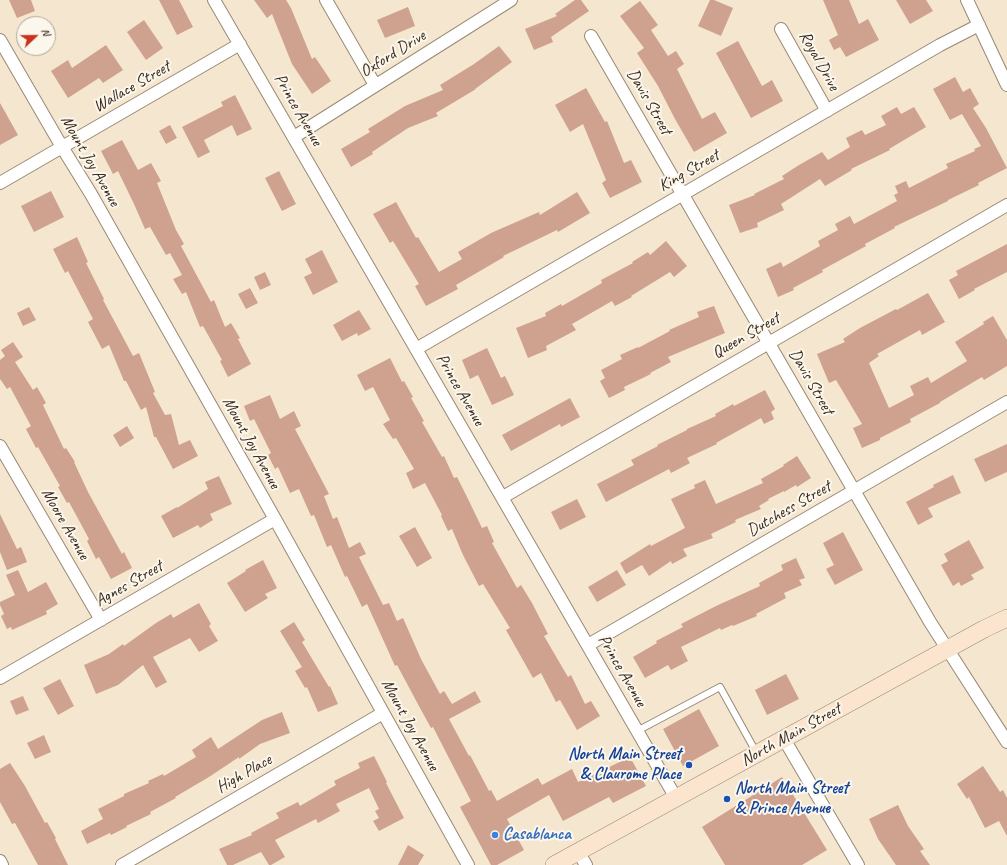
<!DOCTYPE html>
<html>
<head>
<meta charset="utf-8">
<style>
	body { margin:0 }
	#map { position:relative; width:1007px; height:865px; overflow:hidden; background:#f5e7cf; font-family:Caveat,sans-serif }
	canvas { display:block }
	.north { position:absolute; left:16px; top:16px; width:40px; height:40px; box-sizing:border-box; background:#fbf7ec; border:1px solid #aea59a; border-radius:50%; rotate:68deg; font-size:11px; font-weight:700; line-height:16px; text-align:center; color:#3b2a1e }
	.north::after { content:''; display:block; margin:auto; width:14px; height:18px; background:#c8321e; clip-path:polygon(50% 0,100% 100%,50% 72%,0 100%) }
</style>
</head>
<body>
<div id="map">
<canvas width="1007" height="865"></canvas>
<div class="north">N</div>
</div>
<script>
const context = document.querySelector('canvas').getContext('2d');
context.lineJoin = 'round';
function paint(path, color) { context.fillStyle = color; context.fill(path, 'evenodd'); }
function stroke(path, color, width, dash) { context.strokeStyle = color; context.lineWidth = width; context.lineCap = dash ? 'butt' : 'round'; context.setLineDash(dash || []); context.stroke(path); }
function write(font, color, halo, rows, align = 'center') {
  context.font = font + ' Caveat,sans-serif'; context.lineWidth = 4; context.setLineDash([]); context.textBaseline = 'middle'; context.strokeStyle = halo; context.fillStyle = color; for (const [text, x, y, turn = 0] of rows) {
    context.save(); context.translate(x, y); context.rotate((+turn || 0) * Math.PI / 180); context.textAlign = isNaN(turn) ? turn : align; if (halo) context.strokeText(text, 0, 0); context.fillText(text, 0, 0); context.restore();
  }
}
paint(new Path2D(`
	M9 0H31L35 11 17 18Z
	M159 0H179L193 27 177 35Z
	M254 0H286L291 8 312 59 315 57 331 81 312 94 292 64 272 14 267 18Z
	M575 0H581L589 11 551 37 553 42 534 50 525 29 557 16 555 14Z
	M710 0H714L733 8 721 36 698 26Z
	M823 0H849L859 24 868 19 879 40 846 57 840 47 834 50 829 40 838 35Z
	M896 0H926L933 11 910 24Z
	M640 1 658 25 651 30 668 56 676 51 684 64 677 69 702 119 715 112 727 133 694 152 675 119 658 86 637 53 644 48 620 16Z
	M408 7 415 26 385 38 377 20Z
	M144 20 163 48 146 60 127 32Z
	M738 41 762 86 772 80 783 101 751 118 716 53Z
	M106 45 123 70 103 83 99 78 68 98 51 71 68 60 72 68Z
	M499 46 512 62 475 89H476L436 113 438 116 408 128 372 152 373 154 351 167 341 149 370 132 368 129 405 106 443 90 440 85 474 64Z
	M955 77 963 92 970 88 979 104 973 108 986 128 1007 168 978 183 979 185 948 200V201L894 227 895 228 865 244 866 246 822 270 823 272 793 288 794 290 778 297 766 269 781 262 783 267 820 246 818 241 838 230 835 224 850 216 854 224 897 201 894 195 898 193 895 186 906 181 909 188 948 168 946 164 975 151 974 149 981 146 962 114 950 120 933 89Z
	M586 88 605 122 607 121 624 163 631 160 642 182 610 198 602 183 606 180 583 124 570 132 555 105Z
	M235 95 252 129 237 136 232 125 204 140 210 152 198 158 182 127 223 106 221 102Z
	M0 103 18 135 0 145Z
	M897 107 901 114 914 107 926 127 889 149 890 150 851 169 852 170 825 186 820 179 781 204 784 210 757 223 758 227 740 233 729 205 755 195 754 194 784 179 782 176 799 165 822 152 828 160 850 147 846 138 862 130 865 135 886 125 881 116Z
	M170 125 177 138 166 144 159 131Z
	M122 140 138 170 151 163 161 181 157 183 176 230 184 244 181 246 211 302 214 300 225 327 231 323 240 338 238 339 251 364 228 377 220 361 222 360 203 326 200 327 186 292 182 294 173 279 182 275 170 253 166 255 150 227 145 229 134 204 118 171 113 174 101 151Z
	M279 171 296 204 282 211 265 178Z
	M51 191 64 217 34 232 21 206Z
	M577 192 590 213 558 232 557 230 503 256 504 257 456 285 458 289 426 306 415 286 419 284 393 241 390 243 373 214 396 202 416 238 418 237 439 272 462 259 458 252 491 233 539 212 540 215Z
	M77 237 88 262 86 263 104 299 103 300 133 356 139 353 155 392 153 393 165 415 171 414 179 445 190 440 198 456 173 469 156 437H154L146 407 141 410 126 381H124L109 345 102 349 88 322 93 319 68 271 65 273 53 249Z
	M666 241 687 266 674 277 670 272 631 296 632 297 615 306 612 301 572 324 576 330 546 346 547 350 528 358 516 328 546 316 545 313 561 304 562 306 602 283 601 280 633 263 632 262 648 252 650 255Z
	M1007 244V272L974 289 975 290 959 299 949 280 958 275 956 271Z
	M322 250 338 282 313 295 304 277 312 273 305 259Z
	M265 272 271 285 260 290 254 277Z
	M250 288 258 303 246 309 238 294Z
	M928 293 945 322 922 335 920 330 877 354 879 356 869 363 889 408 914 395 910 386 928 377 931 383 967 361 955 342 984 324 983 322 993 316 1007 340V366L984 380 982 377 940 402V403L910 419 911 422 880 438V440L862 448 853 428 862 424 836 380 829 383 817 354 845 342 843 339 860 328 896 309 897 310Z
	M714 306 725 333 668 357 671 362 650 373 651 374 624 387 625 390 609 398 600 381 605 378 601 370 622 359 620 355 638 347V348L670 331 669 330 699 317 697 312Z
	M29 307 36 320 23 326 17 313Z
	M359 310 371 329 358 336 357 333 342 341 333 325Z
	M13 342 23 357 15 362 33 390 37 387 46 403 43 405 64 449 66 448 75 462H74L88 492 122 554 124 552 132 568 111 579 99 557 96 559 87 541 89 539 69 502 67 503 58 487 60 486 38 447 36 448 26 429 31 426 10 387 7 389 0 379V360L5 356 1 350Z
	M487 348 501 378 505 376 514 395 492 405 478 375 470 379 462 360Z
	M390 358 402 382 404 381 413 397 411 398 424 421 422 422 442 457 444 456 454 478 457 477 469 501 482 528 487 526 494 542 492 543 517 588 521 585 532 603 548 634 544 636 568 677 571 675 585 704 591 701 600 716 577 730 560 700 556 702 541 673 533 678 506 630 510 628 483 584 479 586 463 555 452 529 448 531 441 516 442 515 425 483 413 489 406 473 414 469 396 438 393 439 383 424 390 420 373 387 365 391 357 375Z
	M765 390 775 409 771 412 774 419 764 424 761 418 716 443 717 444 687 458 690 463 671 473 669 469 606 502 597 484 634 465 631 460 658 446 657 445 687 430V429L716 416 715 414 733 404 734 406Z
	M270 395 280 419 294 411 301 426 295 429 329 494 324 496 333 519 337 517 349 548 360 542 366 554 359 557 383 605 389 603 397 621 403 618 421 659 440 694 444 691 452 704 475 691 481 702 449 719 469 756 470 755 489 791 491 790 497 801 538 778 542 785 572 769 578 782 630 757 646 786 613 803 609 797 563 821 549 795 507 819 524 850 497 865H491L460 807 471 801 433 727 431 728 420 708 397 665 395 666 367 604 362 607 347 576 345 577 331 545 327 547 314 515 311 516 299 489 290 493 278 467 275 469 268 455 271 453 254 419 250 421 244 406Z
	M570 398 580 417 561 427 560 424 511 451 502 435Z
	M127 426 134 438 120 447 113 435Z
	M1007 444V472L985 482 974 459Z
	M797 456 811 478 797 487 796 485 784 492V491L768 499 769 500 759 506 761 509 735 520 736 522 711 534 713 538 683 549 687 556 672 564 671 561 649 576 642 565 626 574 620 563 650 544 651 546 685 528 671 499 695 488 694 485 705 480 716 504 763 483 761 479 784 466 783 465Z
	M953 475 961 493 928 508 933 517 918 525 906 502 934 487 933 485Z
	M219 476 232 504 210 514 213 520 200 528 198 525 173 538 161 516 177 507V508L208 489 205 482Z
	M577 499 586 517 560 530 551 512Z
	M0 514 17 549 21 547 27 562 7 570 0 552Z
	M415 527 432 558 417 567 399 536Z
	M843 532 863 570 835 585 826 569 834 565 823 543Z
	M969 540 984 568 971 575 974 579 961 586 959 582 953 586 941 565 948 561 944 554Z
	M796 558 805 578 799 580 802 585 784 593 786 598 756 614 757 616 733 626 732 625 721 630 720 628 681 647 688 661 671 670 668 665 645 678 633 657 657 643 656 641 683 627 681 624 716 606 760 586 759 583 783 570 781 565Z
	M263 560 277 588 265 594 268 598 245 612 227 583 246 571 245 570Z
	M18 570 28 592 46 582 58 604 46 611 47 614 12 630 11 627 7 629 1 616 4 614 0 605V602L15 595 6 575Z
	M617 570 626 585 597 602 588 587Z
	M199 603 211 624 209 626 218 641 199 652 190 638 153 657 167 682 156 688 143 665 118 685 96 694 84 665 109 654 123 644 124 646 156 623 171 614 173 618Z
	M294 622 305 640 302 642 329 687 330 686 338 704 318 712 307 687 305 688 295 671 302 667 280 631Z
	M786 674 799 699 767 715 755 690Z
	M60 679 74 706 58 715 43 688Z
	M23 696 29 710 16 715 10 701Z
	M699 709 719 746 683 766 663 729Z
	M282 712 290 733 260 744 239 759V757L209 777 175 797 176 798 150 812 151 814 126 826 127 827 111 835 110 833 87 844 81 831 103 819 98 809 124 796V794L149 783 148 781 163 774 164 776 196 757 192 750 211 737 218 749 262 720Z
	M44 735 51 752 35 759 27 743Z
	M374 756 387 782 386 783 404 818 379 831 373 821 379 818 375 811 379 809 369 788 336 804 340 811 318 823 316 819 275 840 285 857 271 865H269L261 852 233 865H227L219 849 252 835 251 833 279 818 276 813 298 802 300 806 336 785 334 781 360 768 358 763Z
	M10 763 25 786 45 823 47 822 56 838 55 839 68 865H38L15 823 12 824 0 802V769Z
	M983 766 1000 792 1003 790 1007 798V836L999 821 985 828 969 797 967 799 957 784Z
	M782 777 827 850 802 865H725L702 827Z
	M898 805 908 826 924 849 920 851 930 865H896L878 839 869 819Z
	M408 845 424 855 418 865H398Z`), '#cfa18f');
const lane = new Path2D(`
	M637 731 720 687 756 752`);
const street = new Path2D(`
	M214 0 676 798
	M326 0 375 85
	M967 0 1007 85
	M781 29 827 111
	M591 36 930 622 1007 742
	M0 40 62 147 91 194 275 519 468 865
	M294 137 511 0
	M0 183 240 44
	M416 349 940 45 979 25
	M0 446 101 620
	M503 497 1007 205
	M588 645 1007 402
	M0 678 275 519
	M784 739 858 865
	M578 852 586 865
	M0 861 2 865
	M122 865 383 713`);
const secondary = new Path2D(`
	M554 865 984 629 1007 618`);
stroke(lane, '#988876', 8);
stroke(street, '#988876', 14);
stroke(secondary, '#988876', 18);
stroke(lane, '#fff', 6);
stroke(street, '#fff', 12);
stroke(secondary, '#fce5cf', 17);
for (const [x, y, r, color] of [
	[689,765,4,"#1a4fb4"],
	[727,799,4,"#1a4fb4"],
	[495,835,4,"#3f7fe0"]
]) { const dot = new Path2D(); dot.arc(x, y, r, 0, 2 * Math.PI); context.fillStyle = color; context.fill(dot); stroke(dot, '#fbf7ec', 1.5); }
write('17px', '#3b2a1e', '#fbf7ec', [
	["Oxford Drive",393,54,-32],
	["Royal Drive",819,61,61],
	["Wallace Street",132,87,-30],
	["Davis Street",649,102,60],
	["Prince Avenue",298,110,60],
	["Mount Joy Avenue",90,161,60],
	["King Street",689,171,-30],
	["Queen Street",746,336,-30],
	["Davis Street",811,382,60],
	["Prince Avenue",460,390,60],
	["Mount Joy Avenue",251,443,61],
	["Dutchess Street",789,509,-30],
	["Moore Avenue",65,524,60],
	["Agnes Street",129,584,-30],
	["Prince Avenue",622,671,60],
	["Mount Joy Avenue",410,725,61],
	["North Main Street",791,735,-29],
	["High Place",244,774,-30]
]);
write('bold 17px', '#164399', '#fbf7ec', [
	["North Main Street",681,755],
	["& Claurome Place",681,775],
	["North Main Street",735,789,"left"],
	["& Prince Avenue",735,809,"left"]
], 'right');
write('bold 17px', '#366cbe', '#fbf7ec', [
	["Casablanca",503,835]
], 'left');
</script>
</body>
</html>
